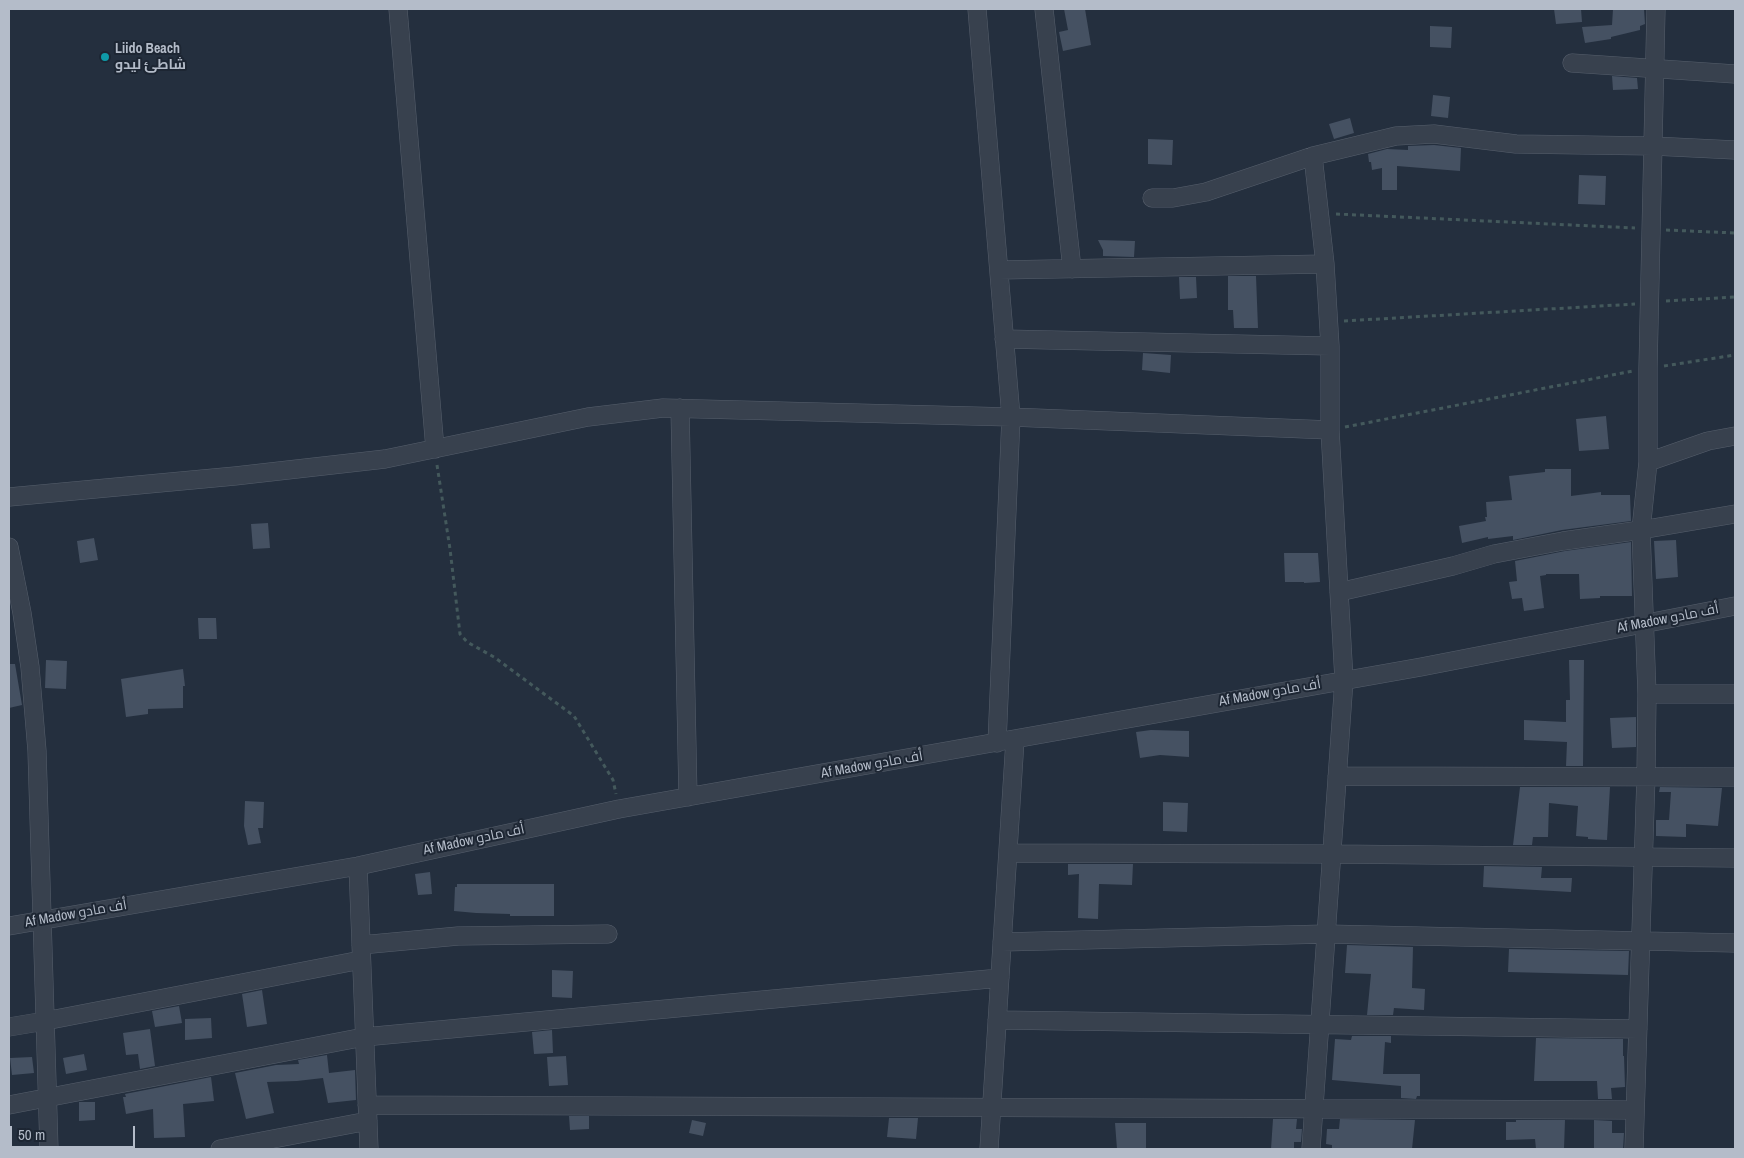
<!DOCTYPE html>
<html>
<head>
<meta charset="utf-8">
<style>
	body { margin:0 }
	#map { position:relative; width:1744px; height:1158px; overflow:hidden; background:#242f3e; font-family:"Archivo Narrow",sans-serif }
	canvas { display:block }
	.frame { position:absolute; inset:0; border:10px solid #b4bcc9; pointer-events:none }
	.scale { position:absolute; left:10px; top:1126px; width:125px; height:22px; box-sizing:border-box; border:2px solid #b4bcc9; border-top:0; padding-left:6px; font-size:15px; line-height:18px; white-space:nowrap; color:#b4bcc9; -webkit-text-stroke:4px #1d2633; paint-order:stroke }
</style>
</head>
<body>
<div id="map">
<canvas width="1744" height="1158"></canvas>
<div class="frame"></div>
<div class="scale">50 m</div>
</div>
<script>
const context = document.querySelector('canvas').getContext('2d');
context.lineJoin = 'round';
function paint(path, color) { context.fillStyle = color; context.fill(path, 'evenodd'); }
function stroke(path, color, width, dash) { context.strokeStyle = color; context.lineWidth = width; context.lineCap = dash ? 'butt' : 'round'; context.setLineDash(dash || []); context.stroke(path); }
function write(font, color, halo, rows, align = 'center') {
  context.font = font + ' "Archivo Narrow",Cairo,sans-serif'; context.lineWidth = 4; context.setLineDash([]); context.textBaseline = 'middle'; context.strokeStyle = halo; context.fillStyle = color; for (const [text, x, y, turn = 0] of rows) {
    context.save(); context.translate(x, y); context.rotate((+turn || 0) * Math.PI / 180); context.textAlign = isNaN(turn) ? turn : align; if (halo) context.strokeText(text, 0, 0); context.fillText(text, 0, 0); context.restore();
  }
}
paint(new Path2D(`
	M1064 9H1085L1091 45 1063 51 1059 32 1068 30Z
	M1554 9H1581L1582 22 1556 24Z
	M1613 9H1644L1645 24 1640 26V30L1611 37V39L1585 43 1582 27 1612 25Z
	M1430 26 1452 27 1451 48 1430 47Z
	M1612 76 1637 78 1638 89 1613 90Z
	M1433 95 1450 97 1448 118 1431 116Z
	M1350 118 1354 133 1334 139 1329 124Z
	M1148 139 1173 140 1172 165 1148 164Z
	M1434 145 1461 148 1460 171 1397 166V190H1382V168L1372 170 1371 162H1369L1368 154 1387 149 1408 150V146Z
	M1579 175 1606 176 1605 205 1578 204Z
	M1098 240 1135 241 1134 257 1103 256V250Z
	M1228 276H1256L1258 328H1234L1233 310H1228Z
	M1179 277H1196L1197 298 1180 299Z
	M1143 353 1171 355 1170 373 1142 370Z
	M1606 416 1609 449 1579 451 1576 419Z
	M1545 469H1571V496L1601 492V495H1630L1631 521 1562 530 1513 540V536L1488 539V537L1462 543 1459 526 1486 521 1485 517H1487L1486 502 1512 500 1509 476 1545 472Z
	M268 523 270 548 253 549 251 524Z
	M94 538 98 560 80 563 77 541Z
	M1676 540 1678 577 1656 579 1654 541Z
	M1631 542 1632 596H1600V598L1580 599 1579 574H1546V575L1540 576 1544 608 1524 611 1522 598 1512 599 1509 582 1517 581 1515 561 1565 551Z
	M1284 553H1318L1320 582 1304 583V582H1285Z
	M198 618H216L217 639H199Z
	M46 660 67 661 66 689 45 688Z
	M1569 660H1584L1583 766H1566L1567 742 1524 740V720L1566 722V700H1570Z
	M9 664H15L22 705 9 708Z
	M183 669 185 686H183V708L148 709V714L126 717 121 679Z
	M1636 717V747L1612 748 1610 718Z
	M1151 730 1189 731V757L1160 755 1140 758 1136 732Z
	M1520 787H1610L1607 840 1588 839V837L1576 836 1578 806 1549 803 1548 837H1533L1532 845H1513Z
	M1660 787 1722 788 1718 826 1686 824V837L1656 836V820H1669L1671 792H1659Z
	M245 801 264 802 263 828H258L261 843 248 845 244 826Z
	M1163 802 1188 803 1187 832 1163 831Z
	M1068 864H1133L1132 885 1099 884 1098 919 1078 918 1079 874 1068 875Z
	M1484 866 1542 867 1541 878H1572L1571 892 1483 887Z
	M430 872 432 894 418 895 415 874Z
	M457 884H554V916H510V914L476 913 454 911 455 887H457Z
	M1347 945 1413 947 1412 988 1425 989 1424 1010 1394 1008 1393 1015H1367L1371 974 1345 973Z
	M1509 949 1629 951 1628 975 1508 972Z
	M552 970 573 971 572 998 552 997Z
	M262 990 267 1024 247 1027 242 994Z
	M179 1006 182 1023 155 1027 152 1011Z
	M211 1018 212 1038 185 1040V1019Z
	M150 1029 155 1066 140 1069 138 1054 126 1055 123 1033Z
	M552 1030 553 1053 534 1054 532 1032Z
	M1352 1036H1391V1043L1385 1042 1383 1074H1420V1096H1417L1416 1099 1401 1098V1086L1332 1080 1335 1039 1351 1040Z
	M1536 1038 1623 1039V1056H1624L1625 1087 1611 1088 1612 1099H1598L1597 1081H1534Z
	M84 1054 87 1070 66 1074 63 1058Z
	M327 1055 329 1073 355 1070 356 1100 328 1103 323 1078 297 1081 267 1082 274 1113 246 1119 235 1073 276 1065 299 1064 298 1060Z
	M566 1056 568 1085 549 1086 547 1057Z
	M32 1057 34 1073 12 1075 10 1058Z
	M211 1077 214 1101 183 1104 185 1137 154 1138 153 1109 126 1114 123 1097H126L125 1094Z
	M79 1102H95V1120L79 1121Z
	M569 1116H589V1129L570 1130Z
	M889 1118H918L916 1139 887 1137Z
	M1273 1119H1297L1296 1129H1302L1301 1142H1294V1149H1271Z
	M1340 1119 1415 1120 1412 1149H1332V1145L1326 1144 1327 1129H1339Z
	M692 1120 706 1123 703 1136 689 1133Z
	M1516 1120H1565L1564 1149H1536L1535 1139 1506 1140V1122H1516Z
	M1594 1120 1612 1121V1133H1624L1623 1149H1594Z
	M1115 1123H1146V1149H1117Z`), '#455162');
const minor = new Path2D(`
	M398 9 435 449
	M977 9 1011 417 997 743
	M1044 9 1072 269
	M1572 63 1735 74
	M1152 198H1173L1206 192 1313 156 1396 136 1434 134 1516 144 1653 146 1735 150
	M999 270 1325 264
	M1004 339 1330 346
	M680 408 688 797
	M1648 462 1708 441 1735 436
	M9 497 235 476 385 459 588 417 663 408 1011 417 1330 430
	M9 547 22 613 30 667 37 751 49 1149
	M1339 592 1453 566 1494 554 1563 541 1641 530 1735 514
	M1647 694H1735
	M1337 776 1735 777
	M1008 853 1332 854 1735 858
	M358 866 369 1149
	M9 926 358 866 619 809 1421 667 1735 606
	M1002 942 1326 934 1735 943
	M361 945 458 936 608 934
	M997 1020 1638 1029
	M9 1027 45 1021 361 960
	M9 1105 364 1037 1000 978
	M367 1105 1635 1110
	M220 1149 368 1121
	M989 1149 1015 740
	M1311 1149 1344 680 1330 430V346L1325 264 1313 156
	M1634 1149 1646 776 1647 694 1641 530 1648 462V368L1656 9`);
stroke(minor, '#565f6c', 19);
stroke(new Path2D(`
	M1336 214 1635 228
	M1666 230 1735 233
	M1666 301 1735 297
	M1344 321 1635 304
	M1664 366 1735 355
	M1345 427 1633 371
	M437 465 450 549 460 634 467 642 494 657 574 716 613 780 616 794`), '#44595c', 3, [4, 4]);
stroke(minor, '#38414e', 18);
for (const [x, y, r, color] of [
	[105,57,5,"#0f9aa8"]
]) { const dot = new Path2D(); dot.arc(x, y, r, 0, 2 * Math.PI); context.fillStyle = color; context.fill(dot); stroke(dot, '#1d2633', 2); }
write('bold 14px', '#b4bcc9', '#1d2633', [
	["Liido Beach",115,49],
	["شاطئ ليدو",115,65]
], 'left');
write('14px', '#b4bcc9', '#1d2633', [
	["Af Madow أف مادو",1668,619,-11],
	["Af Madow أف مادو",1270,693,-10],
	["Af Madow أف مادو",872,765,-10],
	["Af Madow أف مادو",474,840,-12],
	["Af Madow أف مادو",76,914,-10]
]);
</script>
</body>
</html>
